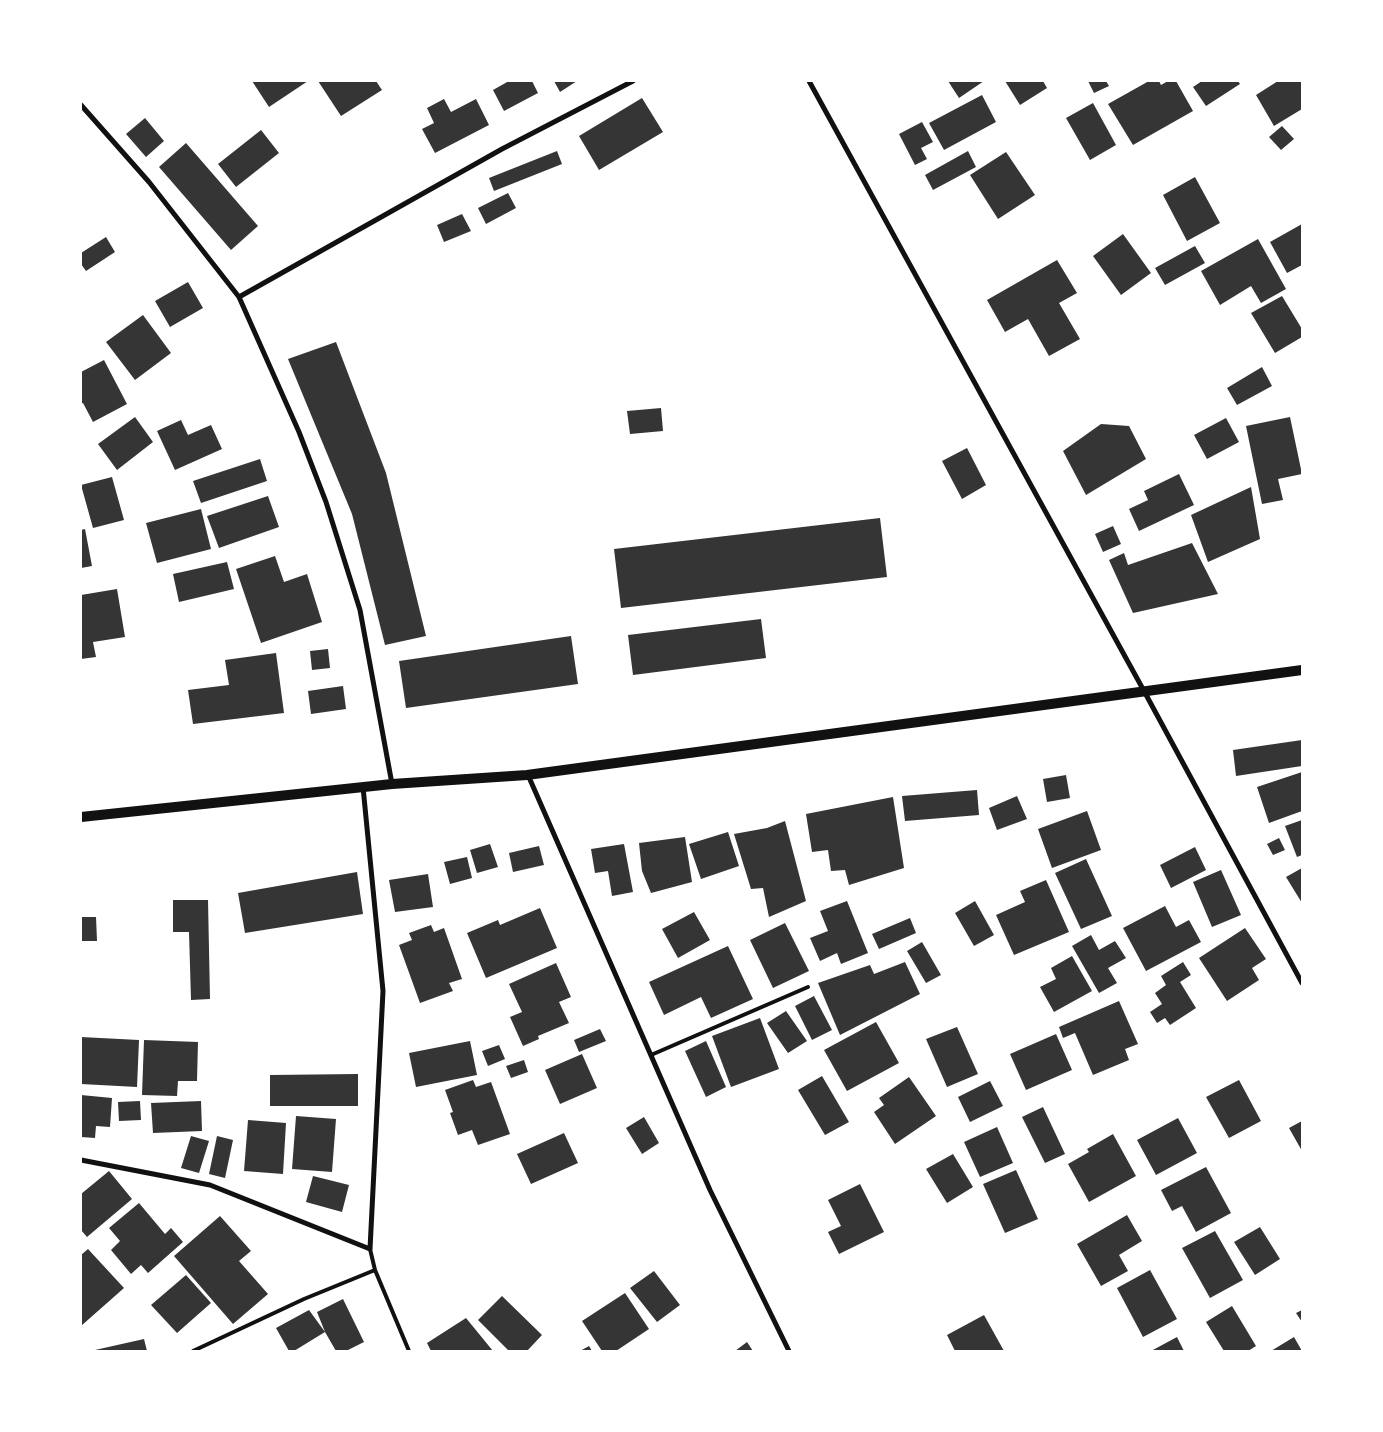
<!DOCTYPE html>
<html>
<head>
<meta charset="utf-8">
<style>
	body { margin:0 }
	#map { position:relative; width:1383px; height:1432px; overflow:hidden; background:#fff; font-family:"DM Sans",sans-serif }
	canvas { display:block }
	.frame { position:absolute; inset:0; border:82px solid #fff; pointer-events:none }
</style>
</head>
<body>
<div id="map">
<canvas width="1383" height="1432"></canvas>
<div class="frame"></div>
</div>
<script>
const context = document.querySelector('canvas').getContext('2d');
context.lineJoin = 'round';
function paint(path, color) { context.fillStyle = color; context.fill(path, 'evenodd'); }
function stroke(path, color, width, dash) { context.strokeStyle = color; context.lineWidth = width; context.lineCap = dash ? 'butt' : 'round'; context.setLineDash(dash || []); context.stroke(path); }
paint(new Path2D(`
	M252 81H308L269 107Z
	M318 81H376L382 90 341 116Z
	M509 81H532L538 93 504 111 493 90Z
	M554 81H577L560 92Z
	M948 81H984L959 98Z
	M1005 81H1043L1047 88 1020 105Z
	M1088 81H1106L1109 86 1094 93Z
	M1149 81H1159L1161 85 1168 81H1176L1193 111 1133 145 1108 104Z
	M1202 81H1238L1240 84 1206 106 1193 87Z
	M1278 81H1302V109L1274 126 1256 95Z
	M982 95 996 122 944 150 929 123Z
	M642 98 663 132 599 170 579 136Z
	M444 99 451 112 476 99 489 125 435 153 422 129 434 123 427 108Z
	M1093 103 1116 145 1090 160 1066 118Z
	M145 118 164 141 146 157 126 134Z
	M922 122 933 142 921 148 927 159 915 165 899 134Z
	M1282 126 1294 139 1281 150 1269 137Z
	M261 130 279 153 236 187 218 164Z
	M186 143 258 226 231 250 159 167Z
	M557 151 562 164 494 191 489 178Z
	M968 151 976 167 933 190 925 175Z
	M1006 152 1035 195 998 219 970 175Z
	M1195 177 1220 223 1187 241 1163 195Z
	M508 193 516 208 486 224 478 208Z
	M462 214 471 231 444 242 437 225Z
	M1302 224V265L1287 273 1270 242Z
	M1123 234 1151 273 1121 295 1093 256Z
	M106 237 115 252 86 271 81 264V253Z
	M1258 239 1286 289 1261 303 1251 286 1220 305 1201 271Z
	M1195 246 1205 263 1165 285 1155 268Z
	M1057 260 1077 293 1059 303 1080 339 1049 356 1028 319 1005 332 987 300Z
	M188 282 203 308 170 327 155 301Z
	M1282 296 1302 329V337L1275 353 1251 313Z
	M143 315 171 353 135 380 106 342Z
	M336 342 386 473 426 636 385 645 352 514 288 359Z
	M104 360 127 404 93 422 83 403 81 404V372Z
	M1262 367 1272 386 1237 405 1227 388Z
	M661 408 663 431 630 434 627 411Z
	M135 417 153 442 117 470 98 444Z
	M1290 417 1302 474 1278 479 1283 500 1262 504 1246 426Z
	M1226 418 1239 442 1207 459 1194 435Z
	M181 420 188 435 211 425 222 449 175 470 157 431Z
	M1101 424 1129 426 1146 459 1086 495 1063 451Z
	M967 448 986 485 962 499 942 461Z
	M260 459 267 481 201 503 193 481Z
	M1179 474 1194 505 1139 531 1129 509 1148 500 1144 491Z
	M112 477 124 520 93 528 81 485Z
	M1251 487 1260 539 1208 562 1191 515Z
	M268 496 279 527 219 548 207 516Z
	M201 509 211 549 157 563 146 523Z
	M880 518 887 577 621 608 614 549Z
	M1113 526 1121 544 1103 552 1095 534Z
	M85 529 92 566 81 568V530Z
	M1192 543 1218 594 1133 613 1109 560 1124 553 1128 565Z
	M275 556 284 582 307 574 322 622 261 643 236 569Z
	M227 562 234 589 179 602 173 574Z
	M117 589 125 637 93 642 96 657 81 659V595Z
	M761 619 766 658 633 675 628 635Z
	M571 636 578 684 406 708 399 661Z
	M328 649 330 668 312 670 310 651Z
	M276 653 284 713 193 724 188 690 229 685 225 660Z
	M343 686 346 709 311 714 308 691Z
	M1302 740V766L1236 776 1233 750Z
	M1302 772V811L1269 823 1257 787Z
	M1066 775 1070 798 1047 802 1043 779Z
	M977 790 979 815 905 821 902 796Z
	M1017 796 1027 819 997 830 989 808Z
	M893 797 904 868 849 885 845 870 831 871 828 850 812 852 806 814Z
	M1087 811 1101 850 1052 868 1038 829Z
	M1302 820V855L1297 857 1285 826Z
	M785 821 806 901 769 917 763 888 751 889 734 834 767 828Z
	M728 832 739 866 701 879 689 844Z
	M685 837 692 882 651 893 642 871 639 843Z
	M1279 838 1285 850 1273 855 1267 844Z
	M490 844 498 867 477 873 470 850Z
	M624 844 633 892 612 896 608 871 595 873 591 849Z
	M539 846 544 865 513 872 509 853Z
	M1195 847 1206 870 1171 888 1160 865Z
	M467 857 472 878 450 884 444 862Z
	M1086 859 1112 916 1081 929 1055 873Z
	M1302 868V903L1286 877Z
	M1221 870 1241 915 1212 927 1193 882Z
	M357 872 363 914 245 933 238 893Z
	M428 874 433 907 395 912 389 880Z
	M1046 880 1069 932 1014 955 996 915 1025 902 1020 891Z
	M173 900H208L210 999 191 1000 189 932H173Z
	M847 901 868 953 841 964 837 953 820 961 810 938 828 931 820 911Z
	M975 901 994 935 974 946 955 913Z
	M1165 906 1176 927 1189 920 1201 942 1146 971 1123 928Z
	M540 908 557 948 486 978 467 933 498 920 500 925Z
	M694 912 710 940 678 958 662 929Z
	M81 917H96L97 941H81Z
	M910 918 916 933 879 949 872 934Z
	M785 923 809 971 773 988 750 940Z
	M431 925 434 932 444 928 462 979 449 983 453 991 420 1003 399 945 412 940 409 933Z
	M1245 928 1266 959 1252 968 1259 980 1227 1001 1199 958Z
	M1091 935 1099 950 1115 941 1126 958 1108 968 1117 983 1099 993 1072 946Z
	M922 942 941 975 926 983 907 951Z
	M728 946 753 999 711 1018 701 997 664 1015 649 982Z
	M1072 956 1092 991 1054 1012 1040 987 1056 979 1051 968Z
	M905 962 920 994 840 1035 818 983 870 965 874 974Z
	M1183 962 1191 975 1180 982 1196 1008 1170 1025 1165 1018 1157 1023 1150 1012 1162 1004 1155 993 1166 985 1161 976Z
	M556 963 571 997 559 1002 569 1023 538 1036 539 1039 523 1046 510 1017 522 1012 509 984Z
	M814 996 832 1030 812 1040 795 1006Z
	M1119 1001 1138 1044 1125 1049 1129 1060 1093 1075 1075 1033 1063 1038 1059 1027Z
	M786 1011 807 1041 788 1053 767 1023Z
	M760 1018 779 1069 731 1087 712 1036Z
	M876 1022 899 1063 847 1091 824 1050Z
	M957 1027 978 1074 947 1087 926 1039Z
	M600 1029 606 1041 579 1052 574 1040Z
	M1056 1034 1072 1070 1026 1090 1010 1054Z
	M81 1037 139 1040 137 1087 81 1084Z
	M144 1040 198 1042 197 1081H178L177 1096 142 1095Z
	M470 1041 477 1075 416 1087 409 1053Z
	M706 1041 726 1087 706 1097 685 1051Z
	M499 1045 505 1059 488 1066 482 1051Z
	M582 1054 597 1088 560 1104 545 1070Z
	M524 1060 528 1072 511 1078 506 1066Z
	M358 1074V1106H270V1075Z
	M822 1076 849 1122 825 1135 798 1090Z
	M909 1077 936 1116 895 1144 874 1112 884 1105 879 1098Z
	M473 1080 476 1087 491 1082 510 1134 478 1145 472 1130 458 1135 450 1113 453 1112 445 1090Z
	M1239 1080 1261 1121 1229 1138 1206 1097Z
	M990 1081 1003 1106 970 1122 958 1097Z
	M81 1095 112 1098 110 1127 96 1126 95 1138 81 1137Z
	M140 1101 141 1120 119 1121 118 1102Z
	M201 1101 202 1131 153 1133 151 1103Z
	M1043 1107 1065 1154 1045 1163 1022 1117Z
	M296 1116 336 1119 332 1172 292 1169Z
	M644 1117 659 1143 642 1154 626 1128Z
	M1178 1118 1197 1153 1156 1175 1137 1140Z
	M248 1120 286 1123 283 1174 244 1171Z
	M1302 1121V1151L1289 1128Z
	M997 1127 1013 1163 980 1177 964 1142Z
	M564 1133 578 1163 531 1184 517 1154Z
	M1113 1134 1136 1176 1089 1202 1068 1164 1089 1152 1087 1149Z
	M191 1136 209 1141 199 1173 181 1168Z
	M217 1136 233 1140 225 1178 209 1174Z
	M953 1154 973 1187 947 1203 926 1169Z
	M1206 1167 1231 1213 1196 1232 1182 1206 1172 1211 1161 1190Z
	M1016 1170 1038 1219 1005 1233 983 1184Z
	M109 1171 132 1199 87 1237 81 1230V1194Z
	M313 1176 349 1185 342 1212 306 1202Z
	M860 1184 884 1232 839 1254 828 1232 841 1226 828 1200Z
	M139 1203 165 1234 171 1228 183 1242 148 1273 141 1265 131 1274 111 1250 120 1241 109 1228Z
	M1127 1215 1142 1241 1119 1255 1128 1271 1101 1286 1077 1244Z
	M220 1216 251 1251 239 1261 268 1294 233 1324 174 1256Z
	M1260 1227 1280 1259 1255 1275 1234 1242Z
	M1215 1231 1243 1280 1210 1298 1182 1248Z
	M88 1249 124 1288 81 1326V1255Z
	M1150 1270 1177 1319 1143 1337 1117 1288Z
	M654 1271 680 1305 657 1322 630 1288Z
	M186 1275 211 1303 177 1333 151 1305Z
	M625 1293 649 1329 616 1351H602L582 1321Z
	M502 1296 542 1335 527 1351H509L478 1320Z
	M343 1299 364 1342 346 1351H336L325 1332 294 1351H289L276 1328 309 1310 325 1332 317 1312Z
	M1232 1306 1256 1346 1248 1351H1224L1206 1322Z
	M1302 1310V1322L1296 1313Z
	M984 1315 1004 1351H955L947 1335Z
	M466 1318 493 1351H431L427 1343Z
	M1177 1337 1184 1351H1151Z
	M1294 1337 1302 1351H1271Z
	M144 1339 147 1351H96L95 1350Z
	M747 1342 753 1351H735Z
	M589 1346 592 1351H580Z`), '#353535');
stroke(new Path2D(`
	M651 1055 808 987
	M370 1249 375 1270 409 1351
	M193 1351 304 1299 375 1270`), '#111', 4);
stroke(new Path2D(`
	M809 81 1144 691 1302 983
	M81 105 149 182 239 297 299 432 326 502 360 610 392 784
	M239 297 502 149 633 81
	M528 775 710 1190 789 1351
	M81 1160 210 1185 370 1249 383 991 363 787`), '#111', 5);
stroke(new Path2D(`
	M81 817 392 784 527 775 1302 670`), '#111', 10);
</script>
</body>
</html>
